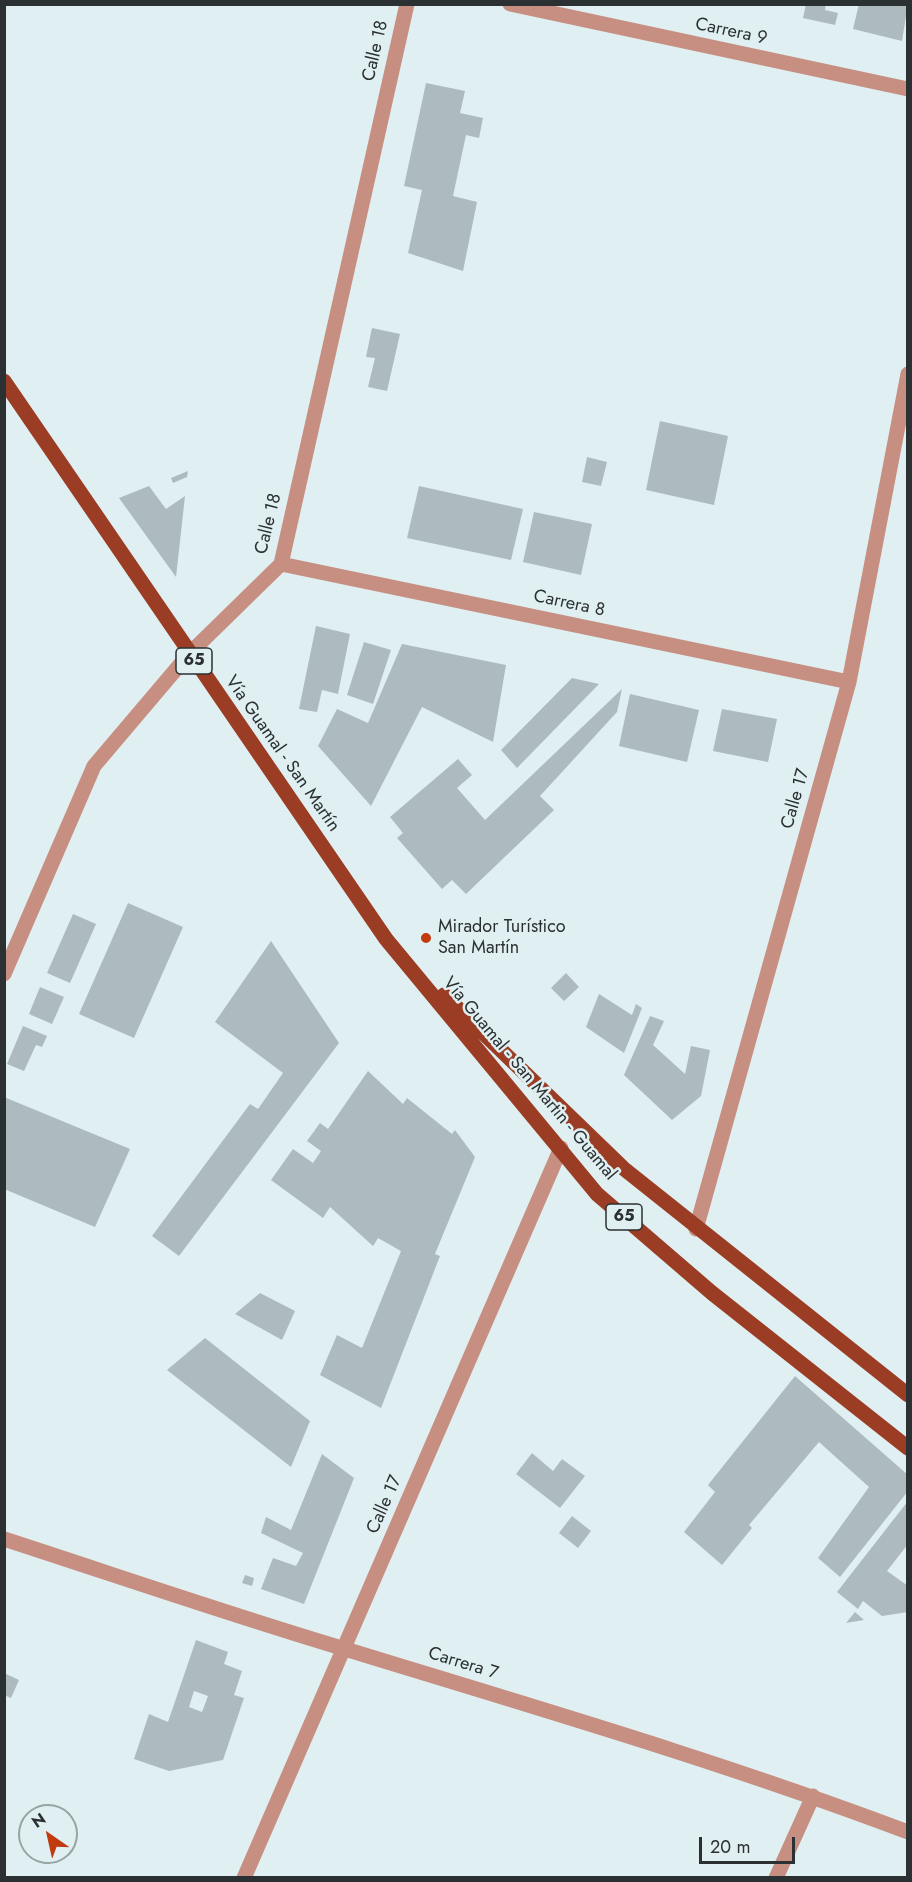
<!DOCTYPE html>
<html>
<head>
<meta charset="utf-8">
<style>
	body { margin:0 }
	#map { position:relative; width:912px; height:1882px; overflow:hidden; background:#e0eff2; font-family:Jost,sans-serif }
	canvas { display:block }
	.frame { position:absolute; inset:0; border:6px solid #2b3032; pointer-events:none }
	.north { position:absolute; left:18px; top:1804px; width:60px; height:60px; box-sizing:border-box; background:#e0eff2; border:2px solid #98a3a5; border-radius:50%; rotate:326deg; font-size:16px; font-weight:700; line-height:24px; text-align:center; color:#2b3032 }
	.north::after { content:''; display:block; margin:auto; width:21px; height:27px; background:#c23a0f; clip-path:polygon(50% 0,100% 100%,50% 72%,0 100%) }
	.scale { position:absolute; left:699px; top:1837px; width:96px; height:27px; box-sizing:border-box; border:3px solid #2b3032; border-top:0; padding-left:8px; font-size:18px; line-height:21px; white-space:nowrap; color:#2b3032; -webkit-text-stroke:4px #e0eff2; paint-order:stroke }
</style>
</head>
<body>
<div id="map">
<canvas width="912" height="1882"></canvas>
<div class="frame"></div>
<div class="north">N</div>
<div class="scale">20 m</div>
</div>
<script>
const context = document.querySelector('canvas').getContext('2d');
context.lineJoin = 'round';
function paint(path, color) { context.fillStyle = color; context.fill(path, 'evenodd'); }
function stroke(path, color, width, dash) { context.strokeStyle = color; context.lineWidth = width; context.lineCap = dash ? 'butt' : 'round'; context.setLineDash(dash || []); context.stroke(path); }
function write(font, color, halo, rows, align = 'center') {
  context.font = font + ' Jost,sans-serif'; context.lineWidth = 5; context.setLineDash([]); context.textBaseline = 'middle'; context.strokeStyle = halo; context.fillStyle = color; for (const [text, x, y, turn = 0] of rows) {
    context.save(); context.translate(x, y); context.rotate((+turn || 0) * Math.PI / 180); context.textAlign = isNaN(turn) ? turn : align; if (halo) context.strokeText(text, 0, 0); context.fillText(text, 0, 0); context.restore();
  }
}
paint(new Path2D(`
	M806 4H826L825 10 838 13 835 25 803 18Z
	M859 4H908L902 41 853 29Z
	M426 83 465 91 460 113 483 118 479 138 466 135 453 196 477 202 463 271 408 253 422 190 404 186Z
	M372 328 400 334 387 391 368 387 375 358 366 357Z
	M660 421 728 436 714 505 646 490Z
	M587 457 607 462 601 486 582 482Z
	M188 471 187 477 173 483 171 478Z
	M149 486 166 509 185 496 176 577 119 498Z
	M419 486 523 509 511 560 407 538Z
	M534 512 592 524 581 575 523 562Z
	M316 626 350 634 338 694 322 690 317 712 299 709Z
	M364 642 391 650 373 704 347 695Z
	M402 644 506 665 493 742 422 707 371 806 318 746 337 709 368 723Z
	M572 678 599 684 517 768 501 750Z
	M622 689 617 712 540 796 554 810 466 894 452 880 442 889 397 838 403 833 390 817 458 759 472 775 457 788 485 820Z
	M630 694 699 710 687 762 619 746Z
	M722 709 777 719 768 762 713 751Z
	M128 903 183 927 134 1038 79 1014Z
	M73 914 96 924 70 983 47 973Z
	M271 941 339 1043 179 1256 152 1236 250 1104 258 1109 283 1073 215 1022Z
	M566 973 579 987 564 1001 551 988Z
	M40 987 64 997 52 1024 29 1014Z
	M599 994 632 1015 636 1004 642 1008 624 1053 586 1027Z
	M650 1016 664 1021 653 1045 685 1074 691 1046 710 1050 701 1096 672 1120 624 1075Z
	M23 1026 47 1036 42 1047 36 1045 24 1071 7 1064Z
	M368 1071 403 1104 407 1098 452 1134 455 1130 475 1157 435 1254 440 1256 381 1408 320 1375 337 1335 362 1348 401 1251 378 1238 373 1246 330 1207 323 1218 271 1180 293 1149 313 1163 321 1151 307 1141 320 1123 328 1129Z
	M4 1097 130 1149 95 1227 4 1189Z
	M260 1293 295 1311 282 1340 235 1314Z
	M205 1338 310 1421 291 1467 167 1370Z
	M795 1376 908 1475V1491L840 1577 818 1558 869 1487 819 1442 749 1525 752 1528 722 1565 684 1532 715 1492 708 1485Z
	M532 1453 553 1471 562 1459 585 1476 560 1508 516 1474Z
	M322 1454 354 1478 304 1604 261 1589 273 1558 296 1566 303 1553 261 1533 266 1517 291 1530Z
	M908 1501V1544L887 1571 908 1586V1612L882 1616 863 1601 858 1609 837 1592Z
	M572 1516 591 1531 578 1548 559 1533Z
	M245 1575 254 1578 252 1586 242 1583Z
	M855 1612 864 1620 846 1623Z
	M196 1640 228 1652 224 1664 242 1671 234 1695 244 1698 223 1760 169 1771 134 1759 149 1714 168 1722ZM194 1691 208 1696 202 1712 189 1707Z
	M4 1673 19 1680 11 1698 4 1695Z`), '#adbbbe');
stroke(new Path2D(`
	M510 4 908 89
	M281 564 849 682
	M4 974 94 766 189 654 281 564 407 4
	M696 1229 849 682 908 374
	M4 1539C118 1576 231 1615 345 1649 534 1707 723 1762 908 1832
	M244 1878 561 1148
	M776 1878 813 1796`), '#c68f81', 15);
stroke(new Path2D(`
	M4 381 386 939 597 1194 712 1293 908 1448
	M444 995 623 1168 908 1395`), '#9b3d24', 15);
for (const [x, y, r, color] of [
	[426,938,6,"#c23a0f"]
]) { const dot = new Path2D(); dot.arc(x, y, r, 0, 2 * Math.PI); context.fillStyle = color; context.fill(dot); stroke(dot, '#e0eff2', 2); }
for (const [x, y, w] of [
	[194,661,36],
	[624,1217,36]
]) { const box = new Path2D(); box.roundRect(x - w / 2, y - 13, w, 26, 4.5); context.fillStyle = '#e0eff2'; context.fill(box); stroke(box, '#2b3032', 1.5); }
write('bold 16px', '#2b3032', null, [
	["65",194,661],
	["65",624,1217]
]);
write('18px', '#2b3032', '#e0eff2', [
	["Carrera 9",731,32,12],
	["Calle 18",376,51,-77],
	["Calle 18",269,524,-76],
	["Carrera 8",569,604,12],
	["Vía Guamal - San Martín",282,754,55],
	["Calle 17",796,799,-74],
	["Vía Guamal - San Martin - Guamal",529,1079,50],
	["Calle 17",385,1505,-66],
	["Carrera 7",463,1664,17]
]);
write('18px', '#2b3032', '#e0eff2', [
	["Mirador Turístico",438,928],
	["San Martín",438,949]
], 'left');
</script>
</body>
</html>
